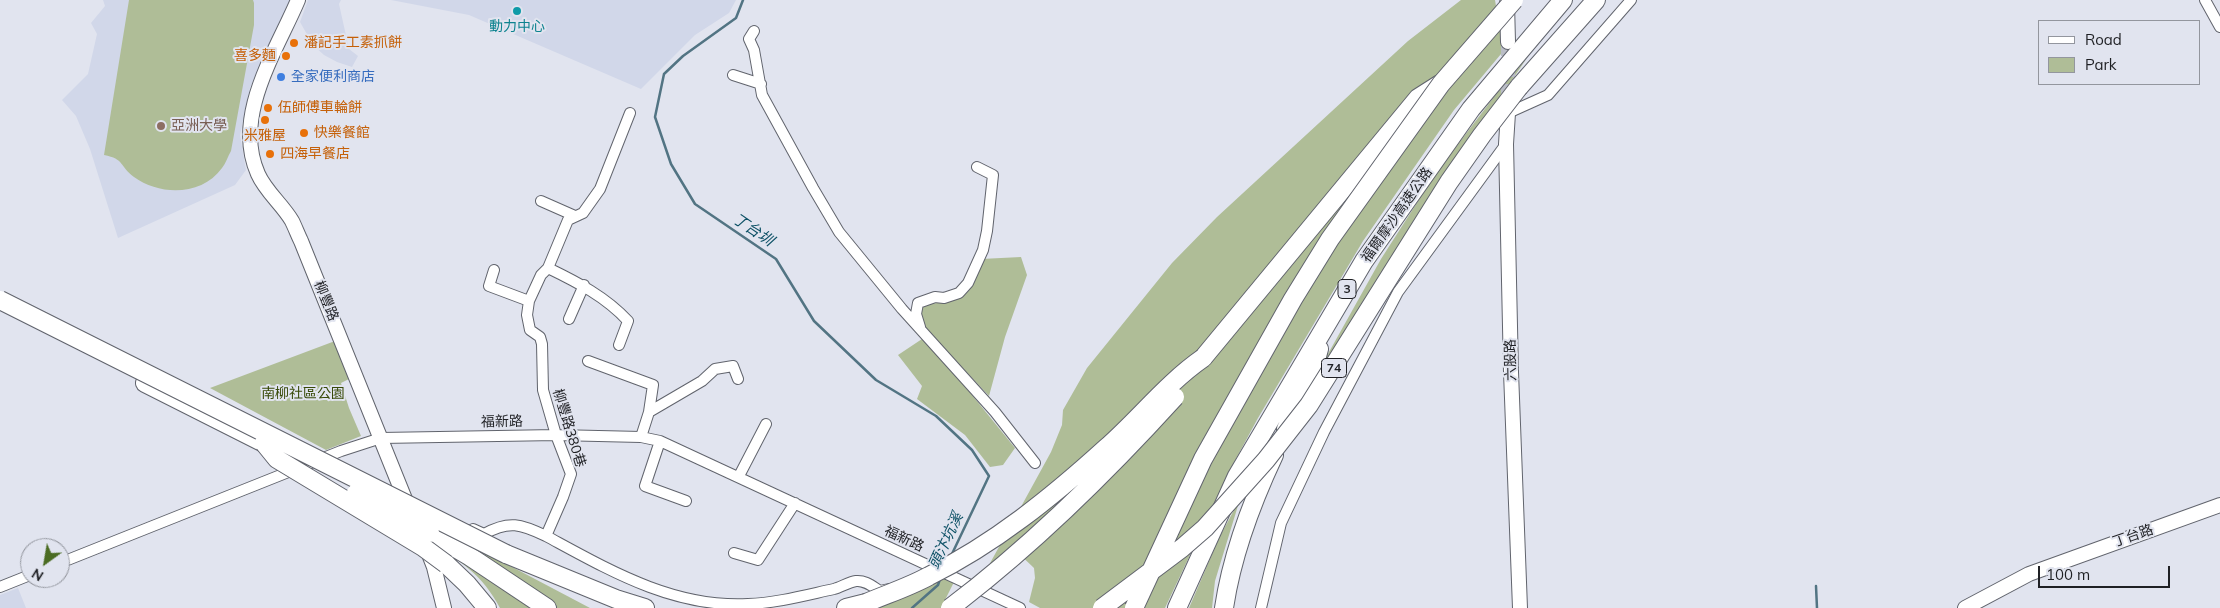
<!DOCTYPE html>
<html>
<head>
<meta charset="utf-8">
<style>
	body { margin:0 }
	#map { position:relative; width:2220px; height:608px; overflow:hidden; background:#e1e4ef; font-family:Mulish,sans-serif }
	canvas { display:block }
	.legend { position:absolute; left:2038px; top:20px; width:162px; height:65px; box-sizing:border-box; background:#e1e4ef; border:1px solid #93969e; margin:0; padding:6px 9px; list-style:none; font-size:15px; color:#1f2024 }
	.legend li { display:flex; align-items:center; gap:10px; height:25px }
	.legend b { width:25px; border:1px solid #93969e }
	.north { position:absolute; left:20px; top:538px; width:50px; height:50px; box-sizing:border-box; background:#e1e4ef; border:1px solid #93969e; border-radius:50%; rotate:212deg; font-size:14px; font-weight:700; line-height:20px; text-align:center; color:#1f2024 }
	.north::after { content:''; display:block; margin:auto; width:18px; height:22px; background:#4b6c23; clip-path:polygon(50% 0,100% 100%,50% 72%,0 100%) }
	.scale { position:absolute; left:2038px; top:566px; width:132px; height:22px; box-sizing:border-box; border:2px solid #1f2024; border-top:0; padding-left:6px; font-size:15px; line-height:18px; white-space:nowrap; color:#1f2024; -webkit-text-stroke:4px #e1e4ef; paint-order:stroke }
</style>
</head>
<body>
<div id="map">
<canvas width="2220" height="608"></canvas>
<ul class="legend">
<li><b style="height:6px;background:#fff"></b>Road</li>
<li><b style="height:14px;background:#afbd97"></b>Park</li>
</ul>
<div class="north">N</div>
<div class="scale">100 m</div>
</div>
<script>
const context = document.querySelector('canvas').getContext('2d');
context.lineJoin = 'round';
function paint(path, color) { context.fillStyle = color; context.fill(path, 'evenodd'); }
function stroke(path, color, width, dash) { context.strokeStyle = color; context.lineWidth = width; context.lineCap = dash ? 'butt' : 'round'; context.setLineDash(dash || []); context.stroke(path); }
function write(font, color, halo, rows, align = 'center') {
  context.font = font + ' Mulish,"Noto Sans TC",sans-serif'; context.lineWidth = 4; context.setLineDash([]); context.textBaseline = 'middle'; context.strokeStyle = halo; context.fillStyle = color; for (const [text, x, y, turn = 0] of rows) {
    context.save(); context.translate(x, y); context.rotate((+turn || 0) * Math.PI / 180); context.textAlign = isNaN(turn) ? turn : align; if (halo) context.strokeText(text, 0, 0); context.fillText(text, 0, 0); context.restore();
  }
}
paint(new Path2D(`
	M103 0H291L250 88 240 135 246 170 235 185 118 238 90 149 76 116 62 100 88 74 97 34 91 23 105 6Z
	M308 0H341L339 4 349 49 358 56 352 67 337 62 324 55 313 45 300 22Z
	M391 0H736L729 13 695 35 641 89 469 15Z
	M18 588 26 608H0V595Z`), '#d1d7e9');
paint(new Path2D(`
	M129 0H253L254 3V25L231 151C228 156 226 163 222 168 202 196 160 196 134 177 119 166 125 159 104 155Z
	M1461 0H1495L1501 36V54L1454 110 1363 241 1258 418 1231 468 1165 608H1040L1029 602 1035 578 1034 568 1013 548 983 576 1051 452 1062 425 1063 410 1087 368 1172 263 1217 217 1408 41Z
	M1527 58 1456 162 1308 396 1324 361 1381 259 1436 173 1497 93Z
	M1021 257 1027 275 1005 337 989 396 924 327 919 313 924 304C969 301 963 298 981 259Z
	M925 337 1015 448 1003 465 990 467 965 435 917 399 922 386 898 355Z
	M335 341 351 378 341 383 349 408 361 436 326 450 210 388Z
	M1240 499 1215 581 1212 608H1189L1219 538Z
	M484 538 480 550 590 608H500C482 574 461 561 428 542Z
	M936 576 954 582 941 608H868Z`), '#afbd97');
stroke(new Path2D(`
	M743 0 736 18 683 56 664 74 655 117 671 164 695 204 776 259 814 321 876 380 936 416 972 450 989 476 951 556
	M1816 586 1817 608
	M912 608 938 585 940 579`), '#527483', 2.5);
stroke(new Path2D(`
	M1508 42V104`), '#babdc6', 14, [14, 7]);
const street = new Path2D(`
	M2205 0 2220 27
	M754 31 749 39 754 50 762 95 813 188 839 232 902 309 995 412 1035 463
	M733 75 761 84
	M1508 113 1548 95 1631 0
	M541 201 575 216
	M548 268C577 282 606 297 628 321L619 345
	M494 270 489 286 529 301
	M569 319 584 285
	M920 327 916 314 918 303 935 297 944 298 959 293 968 283 983 250 987 231 993 175 977 167
	M588 361 653 385 649 412 641 437
	M649 412 702 381 715 369 733 366 738 379
	M660 441 645 486 686 501
	M739 476 766 424
	M473 529 484 534C509 520 521 524 546 536L563 497 571 474 556 435 543 390 542 344 540 337 530 330 527 315 529 301 541 275 548 268 568 220 583 213 600 189 630 113
	M546 536C609 570 673 608 748 604 777 603 806 595 834 589 841 587 849 582 856 581 865 580 872 586 880 591L889 589
	M734 553 758 560 795 503
	M60 563 341 451 381 438 556 435 641 437 660 441 1020 608
	M0 587 30 575
	M1261 608 1281 523 1324 432 1398 292 1506 144`);
const secondary = new Path2D(`
	M298 0C276 52 232 116 258 174 266 192 282 204 292 221 295 227 298 235 301 241L409 509
	M1507 3 1508 42
	M1508 113 1506 144 1511 372 1520 608
	M427 549 434 567 444 608
	M1965 608 2029 574 2220 505`);
const highway = new Path2D(`
	M1519 87 1596 0
	M1203 358 1418 98 1440 84
	M145 383 264 443
	M1286 429 1313 371 1319 349
	M430 533 469 556 547 608
	M506 554 616 599 645 608
	M446 564 467 584 487 608
	M846 608 866 603
	M1177 608 1237 476 1364 261 1471 109 1563 0
	M1224 608C1232 554 1251 504 1274 455`);
stroke(street, '#61646d', 12);
stroke(secondary, '#61646d', 16);
stroke(highway, '#61646d', 20);
stroke(street, '#fff', 10);
stroke(secondary, '#fff', 14);
stroke(highway, '#fff', 18);
const highwayBridge = new Path2D(`
	M0 300 506 554
	M264 443 277 459 423 547 446 564
	M356 493 430 533
	M866 603C887 594 909 587 929 576 994 544 1052 497 1106 448 1139 419 1167 383 1203 358
	M950 608C1032 546 1106 473 1175 397
	M1102 608 1182 548 1205 528 1266 460 1309 405 1449 182 1482 135 1519 87
	M1134 608 1203 459 1293 299 1330 239 1441 84 1514 0`);
stroke(highwayBridge, '#61646d', 20, []);
stroke(highwayBridge, '#fff', 18);
for (const [x, y, r, color] of [
	[517,11,5,"#0f9aa8"],
	[294,43,5,"#e8710a"],
	[286,56,5,"#e8710a"],
	[281,77,5,"#3f7fe0"],
	[268,108,5,"#e8710a"],
	[265,120,5,"#e8710a"],
	[161,126,5,"#8d6e63"],
	[304,133,5,"#e8710a"],
	[270,154,5,"#e8710a"]
]) { const dot = new Path2D(); dot.arc(x, y, r, 0, 2 * Math.PI); context.fillStyle = color; context.fill(dot); stroke(dot, '#e1e4ef', 2); }
for (const [x, y, w] of [
	[1347,289,18],
	[1334,368,25]
]) { const box = new Path2D(); box.roundRect(x - w / 2, y - 9.5, w, 19, 4); context.fillStyle = '#e1e4ef'; context.fill(box); stroke(box, '#1f2024', 1); }
write('bold 12px', '#1f2024', null, [
	["3",1347,289],
	["74",1334,368]
]);
write('14px', '#0d838f', '#e1e4ef', [
	["動力中心",517,27]
]);
write('14px', '#c56008', '#e1e4ef', [
	["潘記手工素抓餅",304,43],
	["喜多麵",276,56,"right"],
	["伍師傅車輪餅",278,108],
	["快樂餐館",314,133],
	["米雅屋",265,136,"center"],
	["四海早餐店",280,154]
], 'left');
write('14px', '#366cbe', '#e1e4ef', [
	["全家便利商店",291,77]
], 'left');
write('14px', '#785e54', '#e1e4ef', [
	["亞洲大學",171,126]
], 'left');
write('14px', '#1f2024', '#e1e4ef', [
	["福爾摩沙高速公路",1397,215,-55],
	["柳豐路",326,301,68],
	["六股路",1511,360,-91],
	["福新路",502,422,-1],
	["柳豐路380巷",569,428,73],
	["丁台路",2133,536,-19],
	["福新路",904,539,25]
]);
write('14px', '#384a08', '#e1e4ef', [
	["南柳社區公園",303,394]
]);
write('italic 15px', '#0c5065', '#e1e4ef', [
	["丁台圳",753,230,34],
	["頭汴坑溪",946,541,-65]
]);
</script>
</body>
</html>
